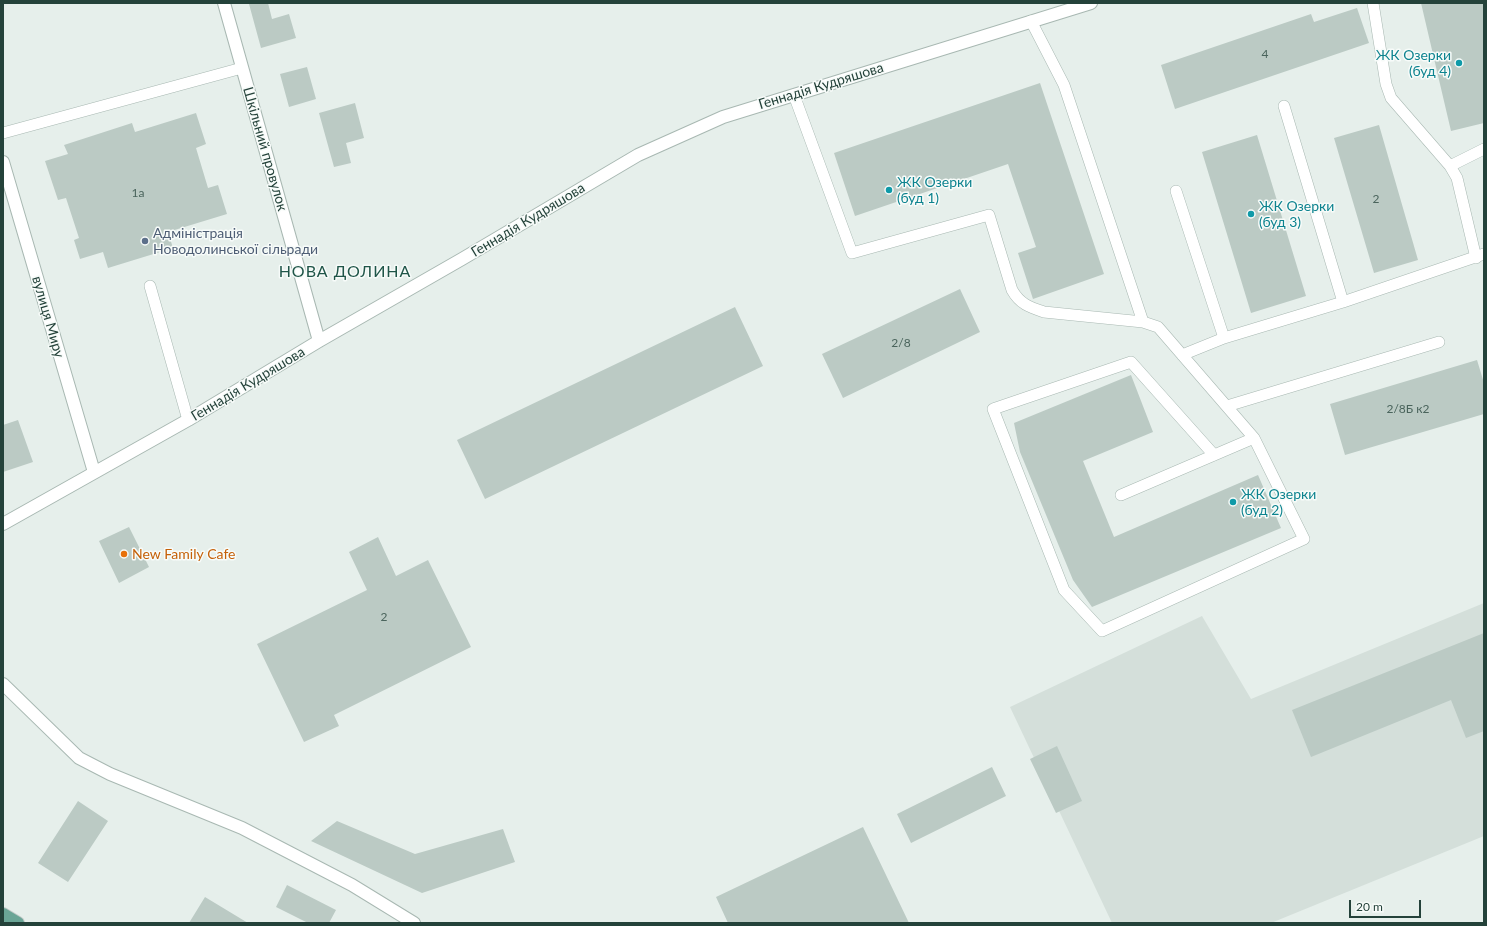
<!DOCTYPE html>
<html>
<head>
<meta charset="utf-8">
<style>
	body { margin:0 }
	#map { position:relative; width:1487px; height:926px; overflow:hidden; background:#e6efeb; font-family:Lato,sans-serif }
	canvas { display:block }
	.frame { position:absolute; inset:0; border:4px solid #24423a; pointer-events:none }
	.scale { position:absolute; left:1349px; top:900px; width:72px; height:18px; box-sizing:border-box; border:2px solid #24423a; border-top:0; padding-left:5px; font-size:12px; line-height:14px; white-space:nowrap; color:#24423a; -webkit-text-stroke:3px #f7fbf9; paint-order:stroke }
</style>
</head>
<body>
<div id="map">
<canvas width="1487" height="926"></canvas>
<div class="frame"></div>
<div class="scale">20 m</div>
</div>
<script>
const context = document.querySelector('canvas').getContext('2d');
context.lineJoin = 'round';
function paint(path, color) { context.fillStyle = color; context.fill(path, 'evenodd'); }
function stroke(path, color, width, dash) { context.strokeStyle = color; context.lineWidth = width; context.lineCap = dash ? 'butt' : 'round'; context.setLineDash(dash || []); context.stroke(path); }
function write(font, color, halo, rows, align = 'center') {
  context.font = font + ' Lato,sans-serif'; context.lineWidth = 3; context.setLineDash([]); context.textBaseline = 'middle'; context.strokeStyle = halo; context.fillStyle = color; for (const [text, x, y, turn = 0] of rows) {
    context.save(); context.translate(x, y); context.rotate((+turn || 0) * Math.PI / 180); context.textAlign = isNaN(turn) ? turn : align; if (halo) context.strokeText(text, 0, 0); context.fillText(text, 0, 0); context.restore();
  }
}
paint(new Path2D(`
	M1484 603V836L1271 923H1112L1010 707 1202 616 1251 699Z`), '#d4dfda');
paint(new Path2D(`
	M251 3H268L272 19 289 14 296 38 261 48 249 4Z
	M1421 3H1484V123L1451 131Z
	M1357 8 1369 43 1175 109 1161 65 1311 14 1314 22Z
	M307 67 316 99 289 107 280 74Z
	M1040 83 1104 274 1033 299 1018 253 1036 247 1008 164 855 216 834 153Z
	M355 103 364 138 346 143 351 163 334 167 319 113Z
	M196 113 206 144 196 148 208 188 218 185 227 214 168 232 173 248 108 268 103 252 80 259 74 240 79 238 66 198 58 200 45 161 68 154 64 145 132 123 135 132Z
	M1379 125 1418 260 1374 273 1334 138Z
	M1257 135 1306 296 1251 313 1202 152Z
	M960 289 980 332 843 398 822 354Z
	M735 307 763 366 485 499 457 440Z
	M1477 360 1484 383V414L1345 455 1330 404Z
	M1131 375 1153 432 1083 461 1114 537 1258 475 1281 528 1092 607 1073 580 1020 452 1014 423Z
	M18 420 33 462 3 472V425Z
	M129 527 149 567 119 583 99 541Z
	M378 537 396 576 428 560 471 647 334 715 339 726 304 742 257 644 367 590 349 552Z
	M1484 633V731L1466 738 1451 700 1311 757 1292 710Z
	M1057 746 1082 801 1056 813 1030 759Z
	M992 767 1006 796 911 843 897 814Z
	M78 801 108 821 68 882 38 863Z
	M337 821 415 854 503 829 515 862 422 893 311 841Z
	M863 827 909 923H728L716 897Z
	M287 885 336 910 329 923H308L276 907Z
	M205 897 248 923H189Z`), '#bbcac4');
const service = new Path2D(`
	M1373 3 1386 84 1391 98 1450 166 1457 178 1476 258
	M1031 21 1064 85 1143 322 1158 327 1254 438 1304 539 1102 631 1064 590 993 409 1131 362 1214 455
	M794 95 852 253 989 215 1012 290C1020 304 1029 307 1044 312L1143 322
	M1284 106 1343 302
	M3 133 242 68
	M1450 166 1484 149
	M1176 191 1224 338
	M150 286 188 420
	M1182 355 1224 338 1343 302 1484 254
	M1227 406 1439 342
	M1121 495 1254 438`);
const minor = new Path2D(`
	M224 3 319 341
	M3 162 94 472
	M3 524 188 420 319 341 462 259 638 155 723 117 1091 3
	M3 684 79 758 110 774 242 828 352 885 414 923`);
const primary = new Path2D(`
	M3 914 18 923`);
stroke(service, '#a8b8b2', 12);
stroke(minor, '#a8b8b2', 14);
stroke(primary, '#c2cac8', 14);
stroke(service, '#fff', 11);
stroke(minor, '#fff', 12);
stroke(primary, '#6aa596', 12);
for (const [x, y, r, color] of [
	[1459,63,4,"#0f9aa8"],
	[889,190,4,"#0f9aa8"],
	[1251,214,4,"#0f9aa8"],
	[145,241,4,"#5c6f8a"],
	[1233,502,4,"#0f9aa8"],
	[124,554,4,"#e8710a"]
]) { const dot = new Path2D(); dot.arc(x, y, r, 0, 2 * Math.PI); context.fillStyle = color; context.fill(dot); stroke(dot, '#f7fbf9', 1.5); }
write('12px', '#4a645c', null, [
	["4",1265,54],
	["1а",138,193],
	["2",1376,199],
	["2/8",901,343],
	["2/8Б к2",1408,409],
	["2",384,617]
]);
write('14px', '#0d838f', '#f7fbf9', [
	["ЖК Озерки",1451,55,"right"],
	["(буд 4)",1451,71,"right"],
	["ЖК Озерки",897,182],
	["(буд 1)",897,198],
	["ЖК Озерки",1259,206],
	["(буд 3)",1259,222],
	["ЖК Озерки",1241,494],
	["(буд 2)",1241,510]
], 'left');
write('14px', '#24423a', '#f7fbf9', [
	["Геннадія Кудряшова",821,86,-17],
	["Шкільний провулок",265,149,74],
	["Геннадія Кудряшова",528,220,-31],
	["вулиця Миру",48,317,74],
	["Геннадія Кудряшова",248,384,-31]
]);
write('14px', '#4e5e75', '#f7fbf9', [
	["Адміністрація",153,233],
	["Новодолинської сільради",153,249]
], 'left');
write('14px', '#c56008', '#f7fbf9', [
	["New Family Cafe",132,554]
], 'left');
context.letterSpacing = '1px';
write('16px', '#1f5548', '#f7fbf9', [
	["НОВА ДОЛИНА",345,272]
]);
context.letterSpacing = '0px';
</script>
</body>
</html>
